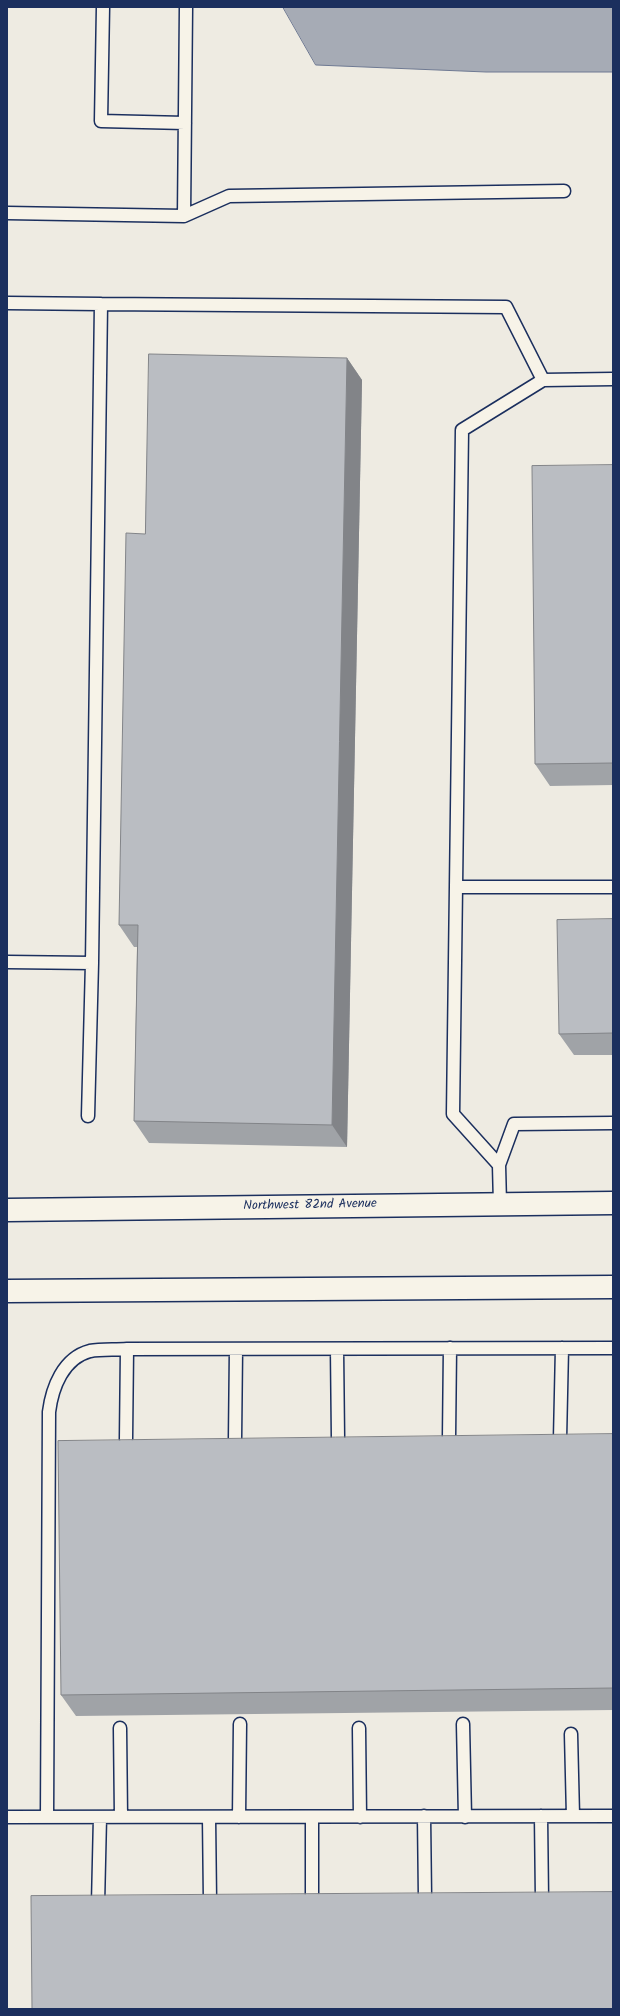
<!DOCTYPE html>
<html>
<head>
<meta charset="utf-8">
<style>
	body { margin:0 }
	#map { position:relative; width:620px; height:2016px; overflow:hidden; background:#eeebe2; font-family:Kalam,sans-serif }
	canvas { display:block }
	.frame { position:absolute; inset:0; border:8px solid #1b2f5e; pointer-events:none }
</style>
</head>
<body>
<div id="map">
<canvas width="620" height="2016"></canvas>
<div class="frame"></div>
</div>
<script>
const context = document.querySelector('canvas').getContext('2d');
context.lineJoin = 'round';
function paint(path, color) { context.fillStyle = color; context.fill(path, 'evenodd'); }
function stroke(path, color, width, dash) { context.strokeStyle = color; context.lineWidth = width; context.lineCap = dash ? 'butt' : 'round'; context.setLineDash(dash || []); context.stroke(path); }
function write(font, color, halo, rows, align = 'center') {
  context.font = font + ' Kalam,sans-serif'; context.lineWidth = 3; context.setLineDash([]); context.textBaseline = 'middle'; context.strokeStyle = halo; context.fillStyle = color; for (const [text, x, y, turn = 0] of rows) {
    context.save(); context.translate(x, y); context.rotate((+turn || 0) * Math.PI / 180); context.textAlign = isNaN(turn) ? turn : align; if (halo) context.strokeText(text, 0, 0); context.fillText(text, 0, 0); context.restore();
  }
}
const water = new Path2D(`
	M283 7H613V72H486L316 65Z`);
paint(water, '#a6abb5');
stroke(water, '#6e7992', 1);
const lane = new Path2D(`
	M103 7 101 121 185 123
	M7 213 184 216 229 196 564 191
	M184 216 186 7
	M7 303 101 304 92 963
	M101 304 506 307 543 380 462 430 453 1114 499 1165 500 1204
	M543 380 613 379
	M456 887H613
	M7 962 92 963 88 1116
	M499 1165 514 1124 613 1123
	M337 1349 338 1439
	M449 1438 450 1348
	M126 1439 127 1349
	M560 1439 562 1348
	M235 1440 236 1349
	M463 1724 465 1817
	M120 1728 121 1817
	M359 1728 360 1817
	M571 1734 573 1816
	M424 1816 425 1898
	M541 1816 542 1900
	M7 1817 613 1816
	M47 1817 49 1412C52 1388 63 1358 90 1351 101 1349 115 1350 127 1349L613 1348
	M209 1817 210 1901
	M239 1817 240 1724
	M312 1817V1905
	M98 1904 100 1817`);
const secondary = new Path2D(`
	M7 1210 613 1203
	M7 1291 613 1287`);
stroke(lane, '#1b2f5e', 15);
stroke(secondary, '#1b2f5e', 25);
stroke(lane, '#f7f3e8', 12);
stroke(secondary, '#f7f3e8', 22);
paint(new Path2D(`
	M347 358 362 380 347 1147 149 1143 134 1121 137 947H134L119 925 145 534Z
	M613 465V785L550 786 535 764Z
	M613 919V1055H574L559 1034Z
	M613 1434V1710L76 1716 61 1695Z`), '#a0a3a7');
paint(new Path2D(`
	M347 358 362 380 347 1147 332 1125Z`), '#828488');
const building = new Path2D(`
	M149 354 347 358 332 1125 134 1121 138 925H119L126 533 145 534Z
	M613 465V763L535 764 532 466Z
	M613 919V1033L559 1034 557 920Z
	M613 1434V1688L61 1695 58 1441Z
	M613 1892V2009H32L31 1896Z`);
paint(building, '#babdc2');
stroke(building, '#828488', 1);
write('13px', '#1b2f5e', '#f7f3e8', [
	["Northwest 82nd Avenue",310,1206,-1]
]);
</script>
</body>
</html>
